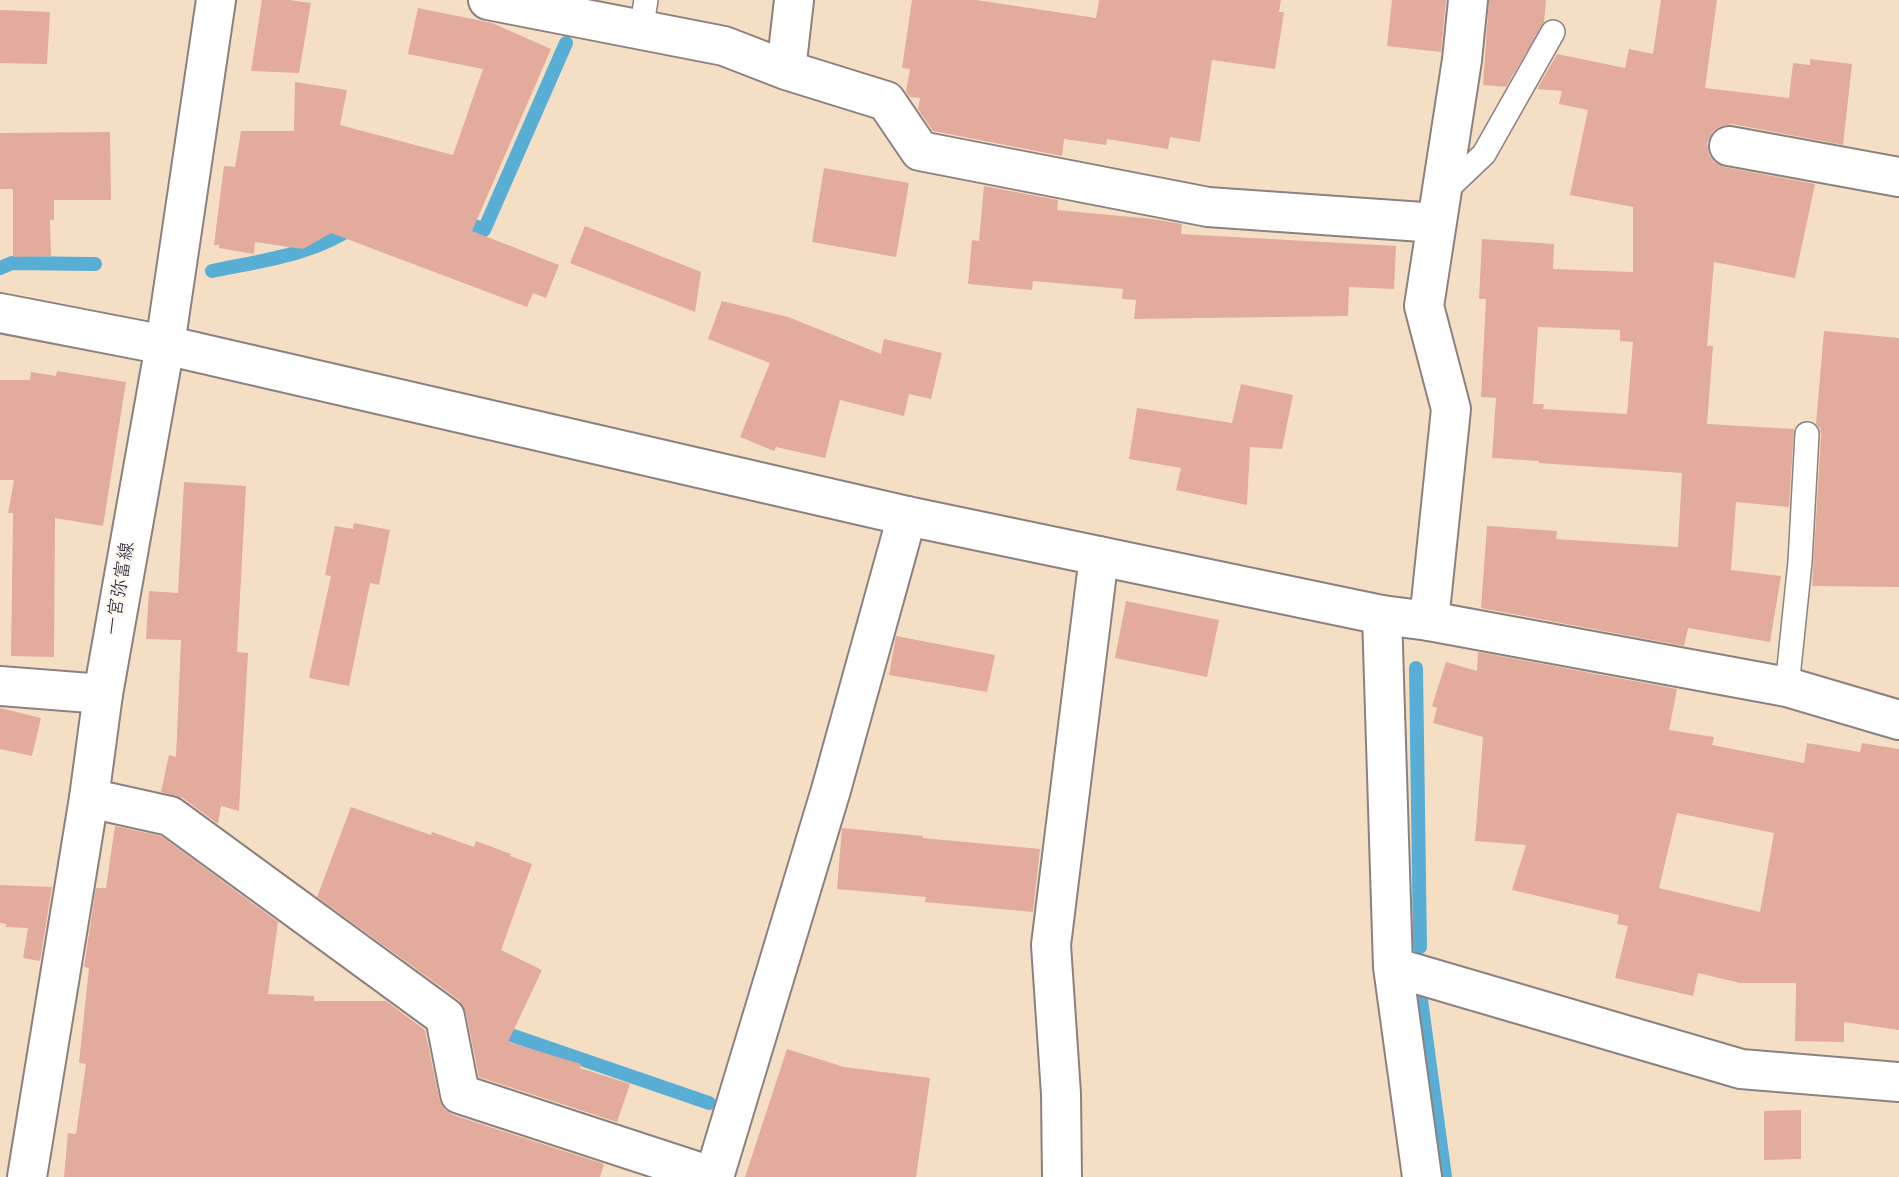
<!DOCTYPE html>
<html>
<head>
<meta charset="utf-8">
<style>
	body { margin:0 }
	canvas { display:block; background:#f5dfc4 }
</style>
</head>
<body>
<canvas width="1899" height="1177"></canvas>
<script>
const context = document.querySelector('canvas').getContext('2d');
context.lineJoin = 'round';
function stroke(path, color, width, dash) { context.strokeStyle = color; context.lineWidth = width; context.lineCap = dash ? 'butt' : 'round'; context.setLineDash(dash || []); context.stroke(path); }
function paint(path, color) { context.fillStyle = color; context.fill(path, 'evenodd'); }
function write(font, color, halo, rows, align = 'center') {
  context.font = font + ' Kalam,"Klee One",sans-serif'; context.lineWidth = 5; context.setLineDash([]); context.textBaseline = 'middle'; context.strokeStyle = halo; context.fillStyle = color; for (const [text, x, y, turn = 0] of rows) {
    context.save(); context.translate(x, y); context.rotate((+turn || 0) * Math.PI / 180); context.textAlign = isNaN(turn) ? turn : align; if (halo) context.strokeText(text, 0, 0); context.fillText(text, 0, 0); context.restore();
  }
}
stroke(new Path2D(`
	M457 219 484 230 566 43
	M0 268 12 263 95 264
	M212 271C259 261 313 255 353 227
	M1416 668 1420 947
	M1421 1000 1445 1177
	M508 1034 709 1103`), '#59aed6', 14);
paint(new Path2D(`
	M262 0H289L311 3 299 73 251 71Z
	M912 0H976L1096 18 1099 0H1281L1279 12H1284L1275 69 1212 60 1200 142 1170 137 1168 149 1107 139 1106 145 1064 139 1062 156 933 131 918 109 920 98 910 97 906 92 910 69 902 68Z
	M1392 0H1446L1441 52 1387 46Z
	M1489 0H1546L1544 22 1506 87 1483 85Z
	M1661 0H1717L1705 88 1789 98 1793 63 1810 65V59L1852 64 1843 145 1732 124 1721 126 1713 131 1707 143 1709 154 1714 162 1724 167 1815 184 1795 278 1714 262 1707 346H1713L1707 424 1794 429 1789 507 1736 502 1731 570 1781 576 1770 642 1688 628 1684 646 1481 608 1487 526 1557 531 1556 539 1678 547 1682 473 1539 463V461L1492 458 1496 398 1481 397 1486 299H1479L1482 239 1554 244 1553 269 1633 272V207L1570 195 1588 110 1559 104 1562 91 1537 89 1557 54 1625 68 1629 49 1653 54ZM1538 327 1620 330V341L1633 342 1627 414 1543 409 1544 404H1533Z
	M418 8 492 23 551 49 472 231 559 265 546 298 533 293 527 307 331 233 303 249 255 242 254 254 219 248V245H214L224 166 235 167 241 131H294L295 82 347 90 340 125 453 155 483 69 408 54Z
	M0 10 50 12 47 64 0 63Z
	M110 132 111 200H54V220H50L51 256 13 257V189H0V133Z
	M824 168 909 183 896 257 812 242Z
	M984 186 1058 200 1057 210 1153 219 1182 224 1181 234 1396 246 1394 289 1349 287 1348 316 1134 319 1136 300 1122 299 1123 289 1033 281 1032 290 968 284 972 240 979 241Z
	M585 226 701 272 695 312 570 263Z
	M722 301 788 317 881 354 884 339 942 353 931 399 909 394 904 416 840 400 825 458 776 447 774 451 740 437 770 363 708 339Z
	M1824 331 1899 338V587L1812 586 1821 435 1820 428 1816 424Z
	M57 371 126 382 103 526 55 518 54 657 11 656 13 513H8L14 480H0V380H30L31 372 56 376Z
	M1241 384 1293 395 1282 449 1250 447 1247 505 1176 490 1181 468 1129 459 1137 408 1232 423Z
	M184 482 246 486 237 652 248 653 239 811 221 806 218 824 183 798 161 792 169 755 176 757 181 640 146 639 149 591 178 593Z
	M354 523 390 530 379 585 370 583 349 686 309 678 331 576 325 575 335 526 353 529Z
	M1126 601 1219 620 1207 677 1115 658Z
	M896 636 995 655 987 692 889 675Z
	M1478 652 1677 689 1669 730 1714 737 1712 745 1804 763 1807 743 1860 752 1862 743 1899 749V1030L1844 1022V1042L1795 1041 1796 983H1740L1698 973 1693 996 1615 978 1628 926 1617 924 1619 915 1512 890 1526 845 1475 841 1483 737 1433 723 1437 708 1432 706 1446 662 1477 671ZM1677 813 1774 833 1760 912 1659 888Z
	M0 708 41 718 32 756 0 749Z
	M351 807 431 835 432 832 474 847 476 841 511 854 510 856 532 864 501 950 542 970 508 1042 581 1064 580 1068 630 1084 617 1122 479 1077 466 1013 459 1000 317 897Z
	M115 826 161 836 278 922 268 994 314 996V1001H386L425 1030 439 1098 444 1109 453 1115 604 1164 600 1177H64L68 1133 76 1134 86 1064 79 1063 89 968 84 967 96 888H106Z
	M842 828 923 836V838L1040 849 1033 912 925 902 926 897 837 889Z
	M0 885 52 887 40 961 23 958 28 928 6 927V924L0 923Z
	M787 1049 844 1067 930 1078 916 1177H745Z
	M1801 1110V1159L1764 1160V1111Z`), '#e2ab9c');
const service = new Path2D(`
	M641 31 646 0
	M1443 193 1484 154 1553 32
	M1787 687 1800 562 1807 434`);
const minor = new Path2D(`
	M488 0 724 46 786 70 886 101 920 151 1208 207 1437 223
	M1468 0 1462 60 1424 306 1451 409 1429 621 1787 687 1899 720
	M786 70 794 0
	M1729 146 1899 177
	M0 313 165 345
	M1382 615 1393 967 1741 1069 1899 1082
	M0 686 103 694
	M89 798 170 816 445 1017 460 1094 714 1177
	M1393 967 1422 1177
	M714 1177 831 790 907 516
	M1062 1177 1061 1094 1051 945 1099 556`);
const tertiary = new Path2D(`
	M165 345 907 516 1382 615 1429 621`);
const secondary = new Path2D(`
	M27 1177 89 798 103 694 165 345 216 0`);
stroke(service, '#8c8080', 26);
stroke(minor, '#8c8080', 42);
stroke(tertiary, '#8c8080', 42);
stroke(secondary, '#8c8080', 42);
stroke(service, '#fff', 23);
stroke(minor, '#fff', 38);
stroke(tertiary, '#fff', 38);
stroke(secondary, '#fff', 38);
write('19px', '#22223b', '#fbf7ec', [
	["一宮弥富線",122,589,-80]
]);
</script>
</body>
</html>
